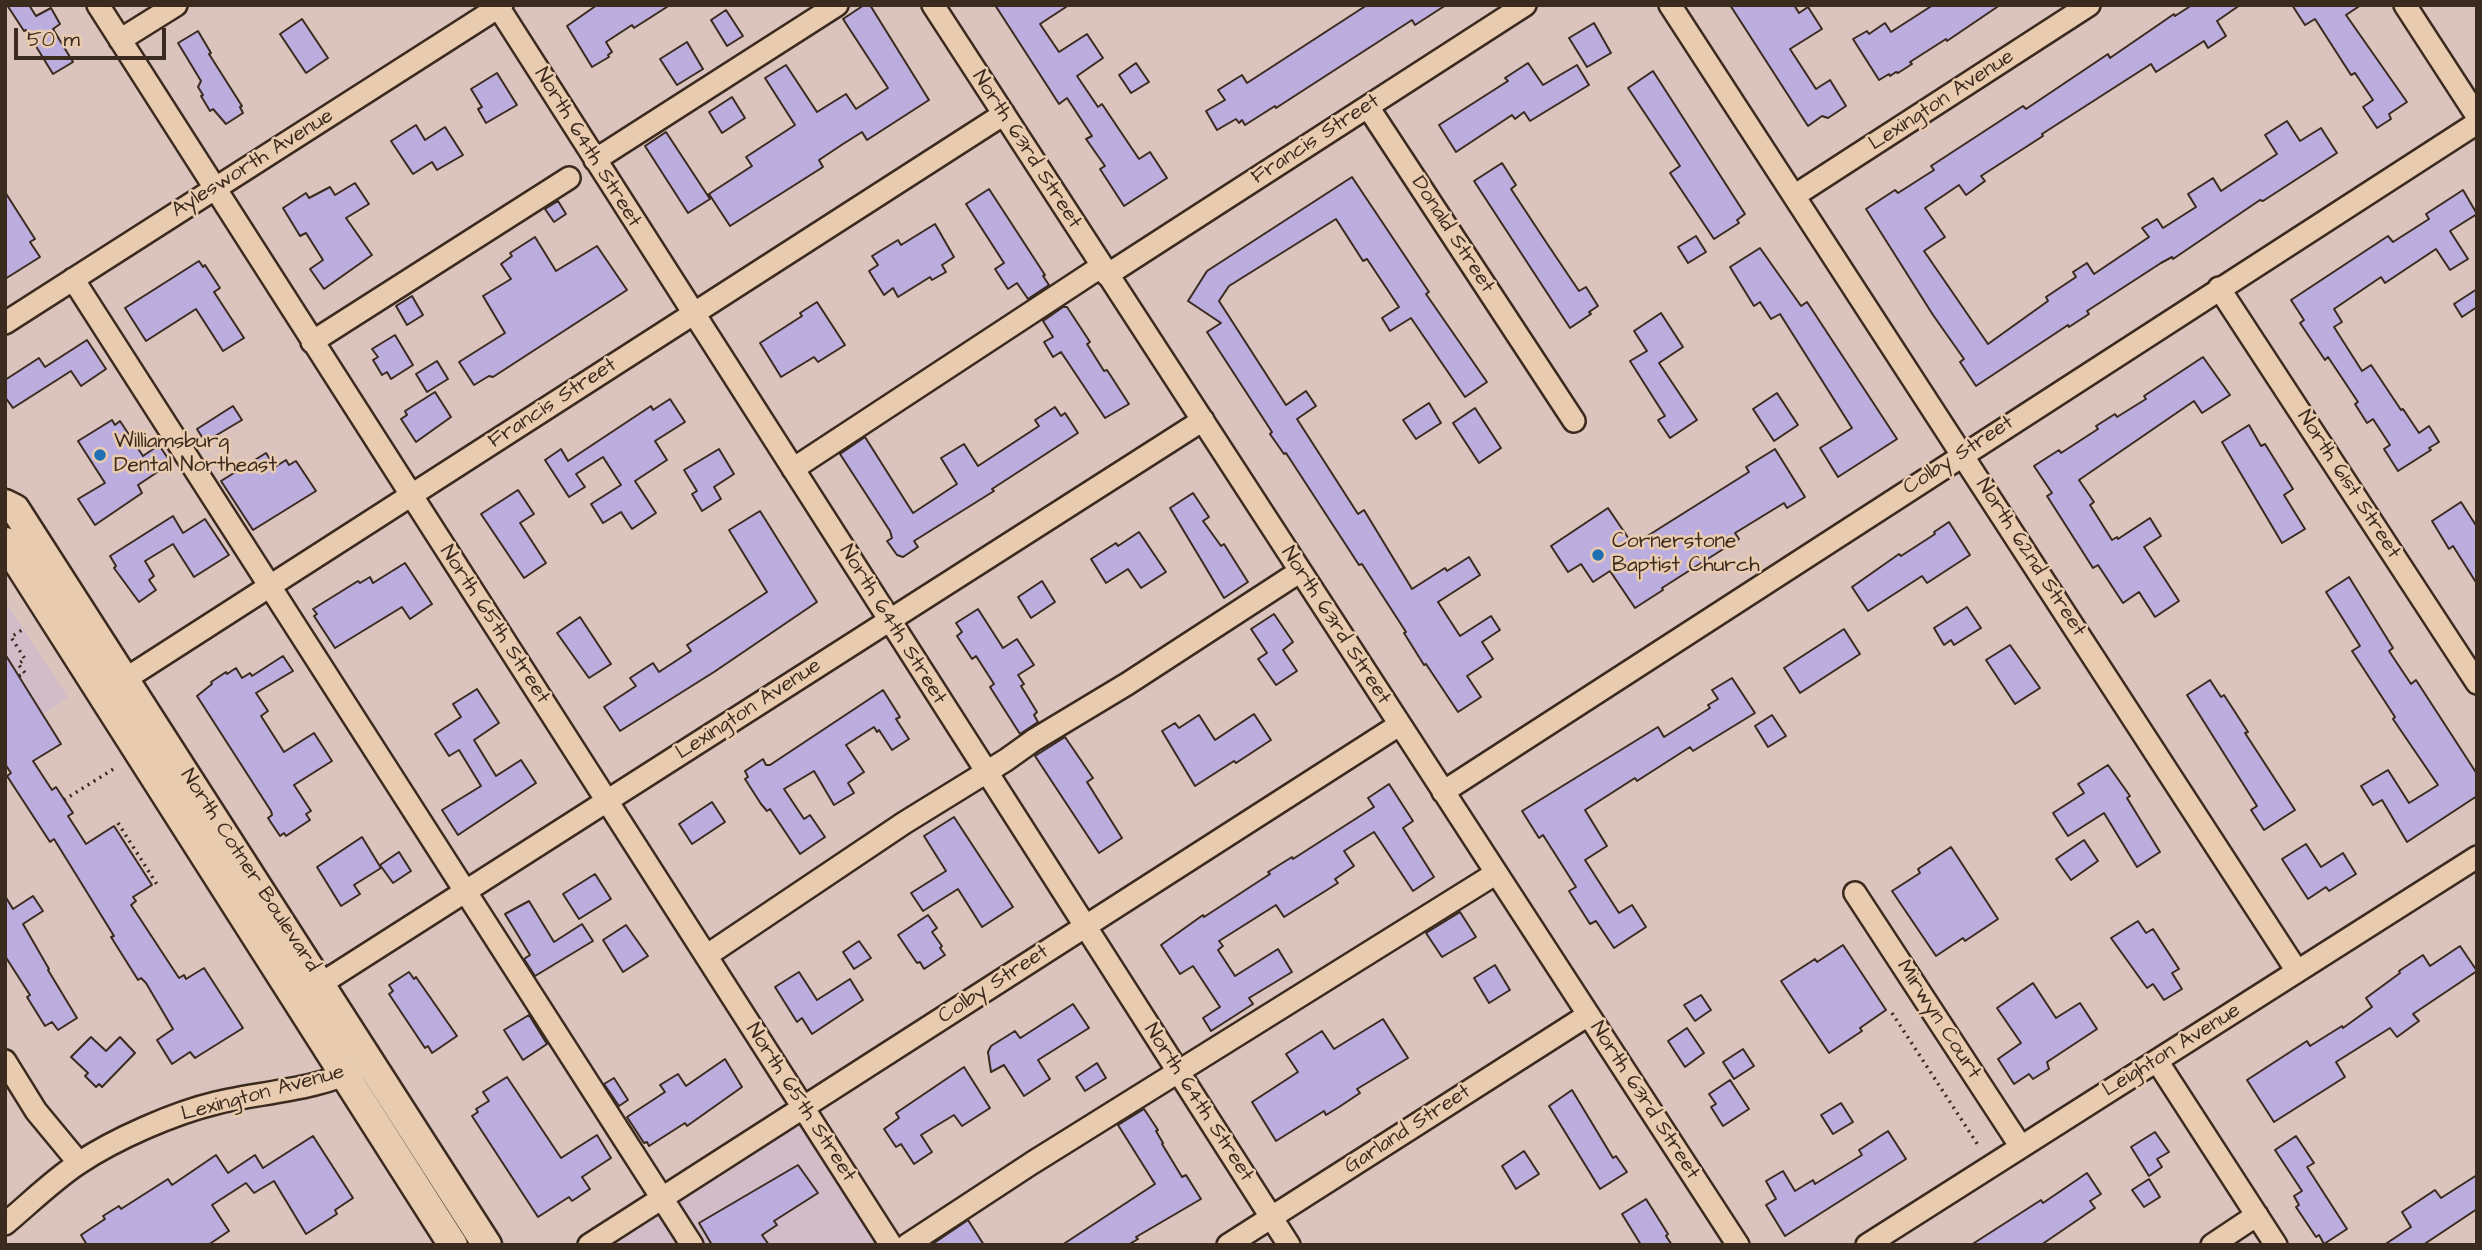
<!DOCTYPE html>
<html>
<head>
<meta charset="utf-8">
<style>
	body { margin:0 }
	#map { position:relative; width:2482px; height:1250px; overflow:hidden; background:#dbc3be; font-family:"Architects Daughter",sans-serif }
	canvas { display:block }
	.frame { position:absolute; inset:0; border:7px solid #3b2a1e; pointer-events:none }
	.scale { position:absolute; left:14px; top:28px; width:152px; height:32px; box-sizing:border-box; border:4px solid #3b2a1e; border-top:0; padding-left:9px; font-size:21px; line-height:24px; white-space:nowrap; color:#3b2a1e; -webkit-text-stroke:5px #e9ccb0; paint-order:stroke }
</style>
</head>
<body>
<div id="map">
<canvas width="2482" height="1250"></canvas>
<div class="frame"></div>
<div class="scale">50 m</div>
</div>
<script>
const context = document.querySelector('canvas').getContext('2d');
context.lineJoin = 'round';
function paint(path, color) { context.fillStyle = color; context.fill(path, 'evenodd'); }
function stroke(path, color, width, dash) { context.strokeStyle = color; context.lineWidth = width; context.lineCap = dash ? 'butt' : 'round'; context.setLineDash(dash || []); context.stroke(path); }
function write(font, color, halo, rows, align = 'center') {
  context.font = font + ' "Architects Daughter",sans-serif'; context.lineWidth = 5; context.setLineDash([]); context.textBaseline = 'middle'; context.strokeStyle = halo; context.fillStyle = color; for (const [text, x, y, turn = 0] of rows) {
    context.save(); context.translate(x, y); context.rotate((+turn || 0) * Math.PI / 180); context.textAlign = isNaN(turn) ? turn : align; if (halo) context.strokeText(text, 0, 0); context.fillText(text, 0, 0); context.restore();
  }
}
paint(new Path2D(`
	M5 601 68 698 5 739Z
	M801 1121 881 1245H614Z`), '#d1bcc8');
const building = new Path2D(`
	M7 5H29L36 16 51 8 60 24 53 29 73 62 53 74 26 30 24 31Z
	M597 5H670L634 28 632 25 606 42 612 52 608 55 609 57 592 67 567 26Z
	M864 5H870L929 100 867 140 862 132 843 144 819 160 823 167 730 226 709 194 752 166 746 157 795 125 765 78 786 65 817 112 846 94 856 109 888 88 843 19Z
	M995 5H1069L1040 24 1059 52 1087 34 1103 58 1077 76 1098 107 1102 104 1139 159 1150 152 1167 178 1124 206 1100 169 1105 166 1086 139 1092 136 1067 98 1059 104Z
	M1367 5H1446L1415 25 1412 20 1276 108 1275 106 1245 125 1242 120 1239 123 1236 119 1217 130 1206 111 1225 100 1218 90 1242 75 1247 83Z
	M1730 5H1794L1799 13 1808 7 1822 29 1790 49 1816 89 1830 80 1846 106 1828 118 1822 116 1808 126Z
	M1933 5H2000L1947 41 1946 39 1910 62 1912 64 1898 73 1896 72 1890 76 1889 74 1879 80 1853 39 1867 31 1869 34 1885 23 1891 32Z
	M2192 5H2240L2217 21 2226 36 2208 48 2204 41 2156 72 2151 64 2042 134 2043 136 1981 176 1985 181 1966 195 1959 185 1925 208 1945 237 1924 251 1988 344 2048 301 2046 297 2076 277 2073 272 2087 263 2094 274 2149 237 2142 228 2157 219 2163 228 2196 207 2188 194 2213 178 2221 191 2277 154 2265 135 2287 121 2300 141 2321 128 2337 153 2263 201 2260 200 2173 259 2172 257 2161 263 2087 311 2089 314 2069 327 2068 325 1976 386 1960 362 1964 359 1933 315 1866 209 1895 190 1898 193 1934 170 1931 166 2023 106 2026 109 2108 54 2110 58 2174 14 2175 16Z
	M2292 5H2361L2346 15 2407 102 2389 114 2391 119 2377 128 2363 107 2373 100 2355 73 2351 75 2315 19 2305 25Z
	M726 10 743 36 727 46 711 20Z
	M302 19 328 58 306 73 280 34Z
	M1594 23 1611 53 1587 67 1569 38Z
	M198 31 211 53 209 54 242 106 240 107 243 113 226 124 213 109 210 111 201 96 203 95 198 87 201 81 178 43Z
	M687 42 703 69 677 85 660 59Z
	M1136 63 1149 82 1131 93 1119 75Z
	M1528 63 1543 85 1577 65 1589 85 1530 121 1524 112 1515 119 1512 115 1456 152 1439 125 1508 81 1505 78Z
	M1653 71 1745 214 1737 220 1739 223 1714 239 1670 173 1680 166 1628 88Z
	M497 73 517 105 486 123 478 109 482 107 471 89Z
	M732 97 745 118 722 133 709 112Z
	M416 125 425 140 445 127 463 155 437 170 432 162 413 174 391 141Z
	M666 132 710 199 688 213 645 146Z
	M1502 163 1516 185 1511 189 1546 242 1579 291 1586 287 1598 306 1589 312 1591 314 1570 328 1474 181Z
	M1352 177 1429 292 1426 294 1487 382 1465 397 1411 318 1390 331 1382 318 1399 307 1367 259 1363 261 1336 219 1229 286 1219 301 1286 405 1306 391 1316 406 1297 419 1358 514 1364 510 1412 589 1445 568 1447 571 1469 557 1480 575 1438 602 1460 636 1491 616 1500 630 1482 642 1493 659 1467 676 1481 697 1458 712 1426 664 1424 665 1404 633 1406 632 1362 564 1359 565 1286 453 1284 454 1270 434 1272 432 1207 332 1221 323 1188 301 1207 271Z
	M355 183 369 204 346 218 372 255 324 289 310 269 323 260 306 233 300 236 283 208 306 193 309 198 330 187 335 195Z
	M989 189 1045 275 1043 276 1049 285 1028 299 1017 283 1008 289 995 269 1004 263 966 204Z
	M2463 190 2477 214 2450 231 2468 259 2450 270 2436 249 2385 283 2381 277 2334 309 2342 322 2334 327 2362 371 2371 365 2401 410 2403 409 2419 433 2429 426 2439 442 2429 448 2431 450 2398 471 2384 449 2390 445 2373 419 2367 423 2355 404 2358 402 2328 357 2325 360 2300 323 2304 320 2291 300 2388 236 2393 242 2429 219 2426 214Z
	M5 192 35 239 30 242 40 257 5 279Z
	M558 201 566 214 554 222 545 209Z
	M935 224 954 257 942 265 946 272 932 280 930 277 898 297 893 288 884 295 869 271 878 265 872 256 898 240 901 245Z
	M1696 236 1706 252 1688 263 1678 247Z
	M535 237 556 271 597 246 627 290 493 377 489 376 474 385 459 362 505 333 483 296 511 279 501 264 512 256 510 253Z
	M1760 248 1801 306 1807 302 1897 439 1838 477 1820 448 1852 428 1780 314 1771 319 1760 302 1754 306 1730 267Z
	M199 261 203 267 205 265 220 288 214 292 244 338 223 351 196 309 146 341 125 308Z
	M2477 289V307L2462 317 2454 304Z
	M412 296 423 315 407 325 396 306Z
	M817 302 845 345 818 362 814 357 781 377 760 343 802 316 800 313Z
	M1063 307H1067L1090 342 1087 344 1104 371 1107 370 1129 404 1105 418 1061 352 1053 357 1044 342 1053 337 1043 321Z
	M1661 313 1683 347 1659 363 1697 420 1670 438 1658 420 1665 416 1630 361 1647 351 1634 331Z
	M395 335 413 365 391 379 387 372 382 375 373 360 378 357 372 349Z
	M87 340 106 369 81 386 71 371 13 408 5 397V380L39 358 45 367Z
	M2203 357 2230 395 2202 413 2194 401 2079 480 2094 502 2090 505 2112 540 2117 537 2118 539 2150 518 2161 536 2144 547 2179 601 2155 617 2139 592 2123 603 2098 565 2093 568 2047 496 2052 493 2034 466 2059 450 2061 453 2098 429 2096 426 2115 414 2117 417 2146 399 2144 396Z
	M437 361 448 379 427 392 416 374Z
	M435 392 451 417 416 442 401 419 407 415 405 411Z
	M1777 393 1798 425 1774 441 1753 409Z
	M670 399 685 422 655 441 667 460 635 481 656 513 632 529 621 512 603 523 591 504 621 485 603 457 576 474 585 487 569 497 545 460 561 449 568 461 651 406 653 410Z
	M1429 403 1441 423 1416 439 1403 420Z
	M233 406 242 420 205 442 197 429Z
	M1055 407 1061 416 1065 413 1078 433 992 489 994 491 914 541 918 547 903 557 897 555 887 541 892 538 890 531 840 454 865 437 913 513 957 484 941 458 964 444 978 466 1039 426 1035 420Z
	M1475 408 1501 448 1479 463 1453 423Z
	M112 420 115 425 120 421 143 456 159 445 171 463 138 485 142 493 95 525 78 499 105 483 78 441Z
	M2249 425 2261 446 2265 444 2293 489 2284 495 2305 529 2282 543 2222 442Z
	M719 449 734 474 714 487 721 499 702 511 692 494 697 491 684 470Z
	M1775 449 1805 497 1787 508 1784 503 1735 533 1739 539 1662 588 1663 590 1635 608 1610 571 1593 582 1581 564 1568 572 1551 546 1608 508 1633 545 1749 472 1746 467Z
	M266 453 275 467 286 460 289 465 296 461 316 491 253 530 221 481Z
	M518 490 534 514 520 523 546 563 524 578 481 514Z
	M1193 493 1209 517 1203 521 1221 546 1224 544 1248 582 1224 598 1170 508Z
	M2461 502 2477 527V584L2453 546 2449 549 2432 521Z
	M760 511 817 602 714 672 620 731 604 707 636 686 630 678 653 663 659 672 691 651 687 645 767 592 729 530Z
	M173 516 183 533 205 519 229 555 194 577 173 544 145 561 154 576 149 580 156 590 139 602 114 568 116 566 110 556Z
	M1949 522 1970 555 1927 583 1922 576 1868 611 1852 587 1899 554 1901 556 1935 534 1934 532Z
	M1139 532 1166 572 1141 588 1128 569 1106 583 1091 559 1116 543 1118 546Z
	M405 563 432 604 410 619 402 607 335 648 314 616 317 614 313 609 358 581 360 583 370 577 373 583Z
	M2349 577 2393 648 2389 651 2411 684 2416 680 2477 774V796L2407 842 2382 800 2373 805 2361 786 2388 770 2409 803 2438 785 2393 719 2395 717 2352 651 2360 646 2326 592Z
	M1042 581 1055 602 1031 618 1018 597Z
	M1967 607 1981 628 1954 645 1951 640 1944 645 1934 628Z
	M978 609 1003 648 1017 639 1034 665 1018 675 1024 684 1021 686 1037 712 1034 715 1038 722 1020 734 990 687 994 684 976 656 972 659 957 636 962 632 956 623Z
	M1274 614 1293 642 1283 650 1297 671 1276 685 1258 659 1267 653 1251 629Z
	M580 617 611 664 589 678 557 633Z
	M1844 629 1860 654 1800 693 1784 668Z
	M2010 645 2040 688 2015 704 1986 660Z
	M5 654 61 744 33 761 52 790 56 787 73 813 68 816 86 844 114 826 152 885 133 897 136 901 131 905 179 978 184 975 186 979 204 968 243 1028 195 1058 190 1052 172 1064 157 1040 173 1029 146 983 141 978 138 980 111 937 114 936 54 839 50 842 7 776 11 773 5 764Z
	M283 656 293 671 256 693 268 711 261 716 284 752 314 733 332 761 294 785 311 811 306 814 310 820 286 836 284 833 280 836 268 818 272 815 271 811 197 696 212 684 211 682 226 672 227 674 236 668 242 678 250 673 252 676Z
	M1732 678 1755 713 1693 751 1690 747 1637 781 1635 778 1585 810 1607 846 1585 860 1619 913 1632 905 1646 927 1614 948 1596 921 1590 924 1569 891 1576 887 1543 835 1539 838 1522 811 1658 727 1664 737 1710 708 1708 705 1718 699 1712 690Z
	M2210 680 2221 697 2224 695 2248 732 2245 733 2295 810 2264 830 2251 810 2257 806 2187 695Z
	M477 689 499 723 474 740 496 776 521 760 536 783 458 835 442 810 481 786 459 750 449 756 435 734 461 717 453 704Z
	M883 690 900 717 896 719 909 739 892 750 879 730 877 732 874 727 846 745 864 772 848 783 854 793 834 805 814 771 784 789 804 819 810 815 825 837 800 854 770 809 767 811 761 804 745 779 748 777 745 771 763 759 766 765H770Z
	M1254 714 1271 740 1236 763 1234 761 1195 786 1162 731 1175 723 1179 728 1199 715 1215 740Z
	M1772 715 1786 736 1768 747 1755 726Z
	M1065 737 1093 778 1087 782 1122 838 1099 853 1035 756Z
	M2108 765 2130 796 2127 798 2160 852 2137 867 2104 813 2068 836 2053 813 2084 793 2078 784Z
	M1389 784 1413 821 1403 828 1434 877 1413 891 1374 832 1344 851 1354 866 1335 879 1338 883 1284 917 1276 905 1219 941 1223 946 1218 950 1235 976 1278 949 1292 972 1249 998 1253 1004 1211 1031 1203 1018 1220 1007 1193 966 1180 974 1161 945 1203 915 1204 917 1270 874 1268 872 1292 857 1293 859 1374 807 1368 798Z
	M712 802 725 822 692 844 679 824Z
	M954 817 1013 907 982 927 958 889 923 911 911 893 946 871 924 836Z
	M362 837 381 868 354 885 360 894 341 906 317 867Z
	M2084 840 2098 861 2071 880 2056 859Z
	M2306 844 2321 867 2343 853 2356 874 2329 891 2326 887 2308 899 2282 859Z
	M1951 847 1998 919 1965 941 1963 938 1936 956 1892 891 1920 873 1918 869Z
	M399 852 411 871 393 883 380 865Z
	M595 874 611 899 579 919 563 894Z
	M5 896 13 909 33 896 43 911 23 924 49 969 48 970 77 1018 58 1030 52 1022 45 1026 27 997 30 995 5 956Z
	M529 901 554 942 582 924 593 941 535 976 524 959 530 955 505 914Z
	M1460 912 1476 937 1442 957 1426 933Z
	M928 915 937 928 932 932 942 946 940 948 945 955 924 969 920 962 917 963 898 935Z
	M2138 921 2146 933 2153 929 2179 969 2172 973 2182 989 2164 1000 2153 984 2147 988 2111 938Z
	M626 925 648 956 623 972 603 940Z
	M859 941 871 958 854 969 843 952Z
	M1843 945 1886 1010 1860 1028 1862 1031 1829 1053 1781 981 1815 959 1817 962Z
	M2460 946 2477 971 2413 1014 2419 1021 2397 1037 2390 1028 2336 1062 2345 1077 2274 1122 2247 1080 2307 1041 2310 1046 2342 1026 2343 1028 2372 1007 2366 998 2400 973 2399 971 2423 955 2430 966Z
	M1495 965 1510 990 1489 1003 1474 978Z
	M409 972 414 979 416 977 457 1036 432 1053 428 1046 425 1048 389 994 393 991 389 985Z
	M799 972 817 1000 850 979 863 1000 812 1034 802 1018 797 1022 775 987Z
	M2033 983 2056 1018 2080 1003 2097 1029 2047 1062 2049 1069 2033 1079 2029 1074 2014 1084 1998 1059 2021 1043 1997 1008Z
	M1701 995 1711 1010 1695 1021 1684 1005Z
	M1073 1004 1089 1028 1038 1060 1050 1079 1024 1096 1004 1065 991 1072 988 1052 991 1046 1015 1031 1020 1038 1022 1037Z
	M529 1015 547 1044 523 1060 504 1030Z
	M1383 1019 1408 1058 1357 1089 1360 1093 1339 1107 1326 1115 1324 1111 1276 1141 1252 1102 1298 1072 1286 1054 1322 1031 1334 1049Z
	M1687 1028 1704 1053 1685 1067 1668 1041Z
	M91 1037 106 1051 120 1037 135 1053 102 1087 99 1084 96 1087 85 1076 88 1073 71 1057Z
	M1743 1049 1754 1066 1734 1079 1723 1062Z
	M725 1059 742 1087 687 1126 685 1123 649 1146 647 1142 644 1143 627 1117 665 1092 660 1085 678 1074 686 1086Z
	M1097 1063 1106 1078 1085 1091 1076 1077Z
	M964 1067 990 1108 962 1126 954 1115 921 1135 932 1152 914 1164 901 1144 896 1147 884 1129 899 1118 896 1113Z
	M507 1077 561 1158 597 1135 611 1158 582 1177 590 1189 572 1201 569 1197 538 1217 472 1116 478 1112 476 1109 489 1101 483 1092Z
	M614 1078 628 1100 619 1106 604 1084Z
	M1730 1080 1749 1109 1723 1126 1711 1107 1716 1104 1709 1094Z
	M1572 1090 1613 1158 1616 1156 1627 1172 1600 1189 1549 1106Z
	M1841 1103 1853 1122 1833 1134 1821 1115Z
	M1144 1109 1158 1130 1156 1131 1163 1143 1162 1144 1182 1177 1186 1175 1201 1199 1136 1237 1138 1239 1128 1245H1062L1155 1184 1118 1125Z
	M1888 1131 1906 1159 1785 1236 1766 1205 1776 1199 1766 1181 1783 1171 1795 1191 1813 1180 1815 1184 1862 1155 1859 1150Z
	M2155 1132 2169 1152 2157 1159 2162 1167 2149 1176 2131 1147Z
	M313 1136 353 1198 335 1210 337 1214 306 1234 274 1181 254 1193 246 1183 212 1205 229 1231 208 1245H87L81 1235 105 1219 103 1216 119 1206 121 1209 168 1179 172 1185 216 1155 228 1173 255 1155 263 1168Z
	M2296 1136 2314 1163 2307 1167 2347 1229 2324 1244 2319 1235 2316 1237 2296 1207 2299 1205 2294 1196 2302 1191 2275 1150Z
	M1524 1151 1539 1174 1516 1189 1502 1166Z
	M798 1165 818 1193 774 1221 777 1225 762 1235 769 1245H712L699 1223Z
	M2087 1173 2101 1194 2090 1201 2095 1208 2041 1245H1971L2041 1200 2043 1203Z
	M2477 1175V1209L2423 1245H2384L2411 1227 2402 1212 2435 1190 2441 1198Z
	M2149 1179 2160 1197 2144 1207 2132 1190Z
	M1646 1199 1668 1234 1666 1236 1672 1245H1641L1622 1214Z
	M968 1220 984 1245H931Z`);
paint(building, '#bbadde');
stroke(building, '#3b2a1e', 2);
const minor = new Path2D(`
	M98 5 891 1245
	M497 5 1289 1245
	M933 5 1738 1245
	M1670 5 2297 971
	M2405 5 2477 116
	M120 40 176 5
	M1368 107 1574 421
	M595 160 837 5
	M1794 196 2089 5
	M1107 275 1525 5
	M73 279 692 1245
	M2219 288 2477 683
	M5 323 502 5
	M312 342 569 178
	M793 469 1102 266
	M113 687 1004 114
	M1443 792 2477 123
	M1855 893 2021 1147
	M706 956 904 823 1006 760 1034 740 1127 684 1299 572
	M308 992 1203 420
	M5 1061 36 1111 79 1163
	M2157 1061 2276 1245
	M5 1224C29 1204 53 1180 79 1163 115 1139 174 1113 216 1103 255 1093 323 1089 355 1069
	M589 1245 1399 725
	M907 1245 1032 1163 1495 874
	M1228 1245 1588 1015
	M1867 1245 2477 857
	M2212 1245 2257 1215`);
const major = new Path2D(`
	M5 504 15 509 487 1245
	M5 542 453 1245`);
stroke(minor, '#3b2a1e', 26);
stroke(major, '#3b2a1e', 33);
stroke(new Path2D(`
	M19 676 25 673 18 664 25 659 11 637 25 628
	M64 800 115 768
	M118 823 158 886
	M1892 1013 1978 1145`), '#3b2a1e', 3.5, [2, 5]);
stroke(minor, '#e9ccb0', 21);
stroke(major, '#e9ccb0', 28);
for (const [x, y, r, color] of [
	[100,455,7,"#1f6fb2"],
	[1598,555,7,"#1f6fb2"]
]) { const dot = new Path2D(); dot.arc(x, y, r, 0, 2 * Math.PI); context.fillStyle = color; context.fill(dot); stroke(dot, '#e9ccb0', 2.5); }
write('21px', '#3b2a1e', '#e9ccb0', [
	["Lexington Avenue",1942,101,-33],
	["Francis Street",1316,140,-33],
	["North 64th Street",587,148,58],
	["North 63rd Street",1026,150,57],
	["Aylesworth Avenue",253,164,-32],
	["Donald Street",1452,235,57],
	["Francis Street",553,404,-33],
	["Colby Street",1959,456,-33],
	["North 61st Street",2348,485,57],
	["North 62nd Street",2030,558,57],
	["North 65th Street",494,625,57],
	["North 64th Street",892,625,58],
	["North 63rd Street",1335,626,57],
	["Lexington Avenue",749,710,-33],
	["North Cotner Boulevard",249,871,57],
	["Colby Street",994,985,-33],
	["Mirwyn Court",1938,1020,57],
	["Leighton Avenue",2172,1051,-32],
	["Lexington Avenue",263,1094,-15],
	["North 63rd Street",1644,1101,57],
	["North 65th Street",800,1103,57],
	["North 64th Street",1198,1103,57],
	["Garland Street",1408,1130,-33]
]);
write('21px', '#3b2a1e', '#e9ccb0', [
	["Williamsburg",114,443],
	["Dental Northeast",114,467],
	["Cornerstone",1612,543],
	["Baptist Church",1612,567]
], 'left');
</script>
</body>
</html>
